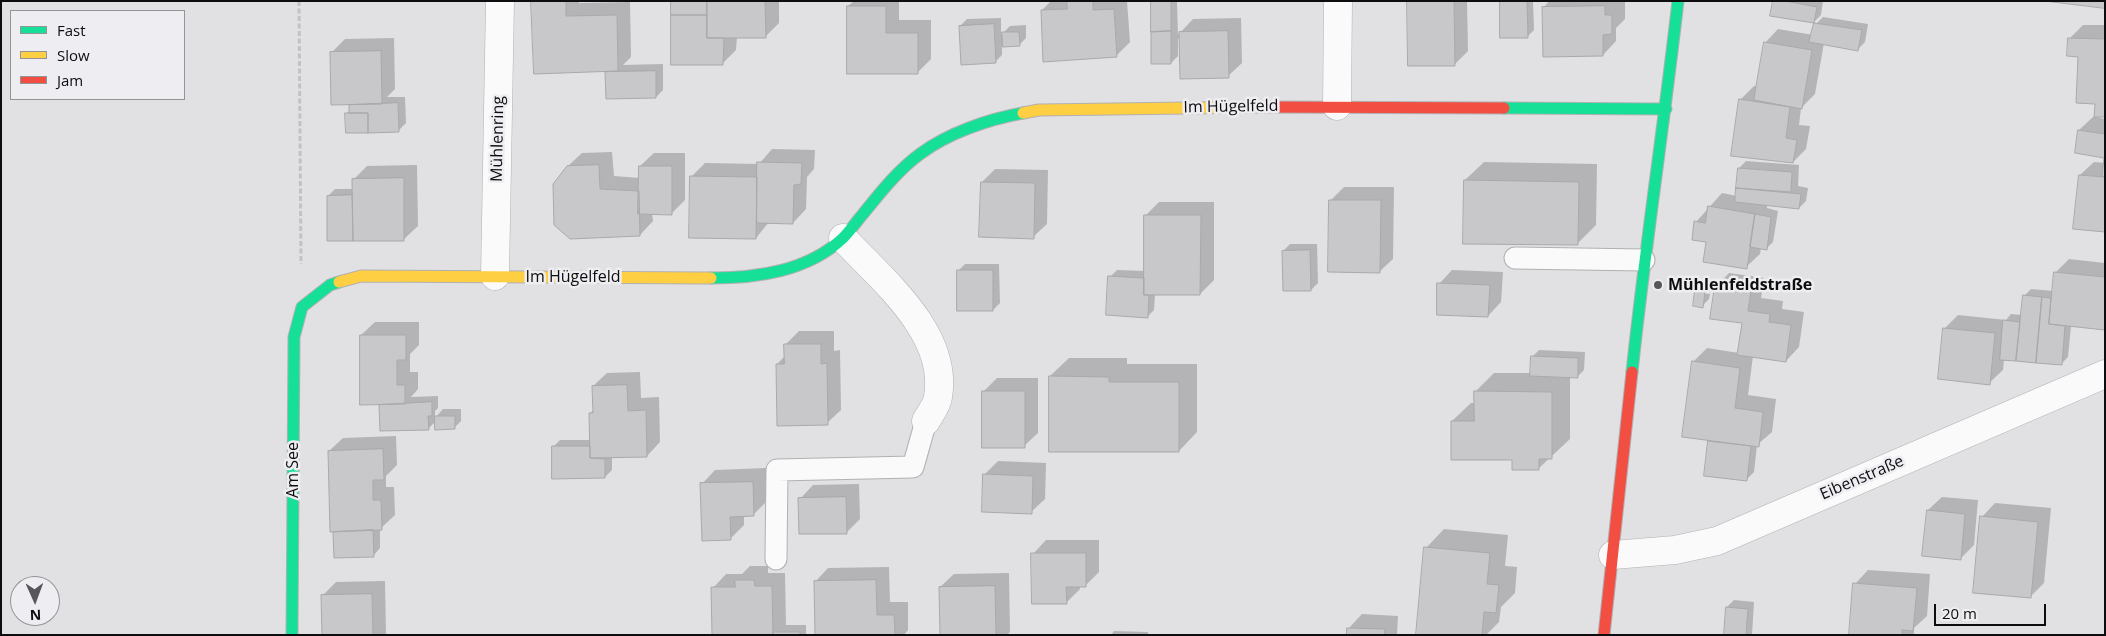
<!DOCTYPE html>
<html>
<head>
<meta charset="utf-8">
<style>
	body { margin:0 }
	#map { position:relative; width:2106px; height:636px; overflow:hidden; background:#e1e0e3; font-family:"Open Sans",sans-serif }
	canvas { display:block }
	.frame { position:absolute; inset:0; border:2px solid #0d0c0e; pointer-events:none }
	.legend { position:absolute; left:10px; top:10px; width:175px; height:90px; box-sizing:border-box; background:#eeedf1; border:1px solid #949396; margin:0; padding:6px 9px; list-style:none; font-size:15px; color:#0d0c0e }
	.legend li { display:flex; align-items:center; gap:10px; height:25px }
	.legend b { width:25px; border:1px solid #949396 }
	.north { position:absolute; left:10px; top:576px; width:50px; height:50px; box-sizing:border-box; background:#eeedf1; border:1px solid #949396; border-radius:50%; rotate:178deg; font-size:14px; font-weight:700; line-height:20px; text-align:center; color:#0d0c0e }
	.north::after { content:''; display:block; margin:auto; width:18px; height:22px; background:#575659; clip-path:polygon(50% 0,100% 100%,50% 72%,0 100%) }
	.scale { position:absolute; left:1934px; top:604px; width:112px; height:22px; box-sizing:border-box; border:2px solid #0d0c0e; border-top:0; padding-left:6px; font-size:15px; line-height:18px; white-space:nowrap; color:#0d0c0e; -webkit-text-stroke:4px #eeedf1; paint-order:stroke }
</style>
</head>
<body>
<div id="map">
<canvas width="2106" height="636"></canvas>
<div class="frame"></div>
<ul class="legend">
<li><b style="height:6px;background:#16e098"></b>Fast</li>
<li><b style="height:6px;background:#ffcf43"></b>Slow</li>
<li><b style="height:6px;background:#f24e42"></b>Jam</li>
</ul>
<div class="north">N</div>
<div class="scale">20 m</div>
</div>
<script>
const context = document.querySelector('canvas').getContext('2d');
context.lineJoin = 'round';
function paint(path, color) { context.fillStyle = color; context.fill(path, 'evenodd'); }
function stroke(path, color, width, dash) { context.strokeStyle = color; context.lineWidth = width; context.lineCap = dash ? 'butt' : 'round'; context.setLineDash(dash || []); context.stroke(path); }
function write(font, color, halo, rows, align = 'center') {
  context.font = font + ' "Open Sans",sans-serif'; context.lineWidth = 5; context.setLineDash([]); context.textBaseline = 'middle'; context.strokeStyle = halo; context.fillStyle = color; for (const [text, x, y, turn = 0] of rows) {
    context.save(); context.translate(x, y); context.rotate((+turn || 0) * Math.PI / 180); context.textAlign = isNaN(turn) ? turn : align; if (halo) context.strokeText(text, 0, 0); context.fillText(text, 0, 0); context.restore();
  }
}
paint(new Path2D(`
	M532 1H579V3L630 2 631 57 623 65 663 64V90L656 97 606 72 608 70Z
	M672 1H779V23L766 36 737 37 736 50 723 63Z
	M854 1H899V20H931V59L917 73 848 6Z
	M1051 1H1127L1130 42 1116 56 1042 10Z
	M1152 1H1177L1178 35 1193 19 1241 18 1242 63 1228 76 1180 38 1178 39V56L1171 63Z
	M1408 1H1467L1468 51 1454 65Z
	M1501 1H1533L1534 30 1527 37Z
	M1549 1 1625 2V19L1616 28V41L1603 55 1544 7Z
	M1774 1H1823L1821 15 1814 22Z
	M1823 17 1868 24 1865 42 1858 49 1824 43 1815 94 1801 108 1799 125 1810 126 1806 149 1793 162 1740 100 1754 86H1757L1765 43 1778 29 1813 35 1816 24Z
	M1001 18V35L1010 26 1026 25V38L1019 45 1002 46V55L995 62 960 26 967 19Z
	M2083 25H2105V116H2096V117L2105 119V156L2079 130 2093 117H2095L2096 102 2080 56 2070 38Z
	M394 38 395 89 387 97H405L406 123 399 130 347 113 350 110V103L331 53 345 39Z
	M772 149 815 150 814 169 807 177 806 209 793 223 769 222 756 238 691 177 705 163 759 164Z
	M612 152 614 176 640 178V166L654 153H685V200L671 214 652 213 653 221 640 235 568 166 582 153Z
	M1746 161 1799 165 1798 186 1808 188 1806 201 1799 208 1767 205V208L1778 211 1773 242 1766 249 1761 248 1760 254 1746 267 1707 241 1696 222 1722 193 1737 196 1739 168Z
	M1484 162 1597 164 1596 225 1577 244 1465 180Z
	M2094 162 2105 163V231L2080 175Z
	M417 165 418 226 404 239 329 240 328 196 335 189H354V179L367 166Z
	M995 169 1048 170 1047 224 1033 237 982 182Z
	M1344 187H1394L1393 259 1379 272 1331 200Z
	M1159 202H1214V280L1200 294H1155L1154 310 1147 317 1110 277 1117 270 1145 271 1146 215Z
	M1290 244H1317L1318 283 1311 290 1283 251Z
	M2069 259 2105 263V329L2071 326 2068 357 2061 364 2004 359 2003 370 1989 383 1944 329 1958 315 2006 320 2011 314 2022 315 2024 296 2031 289 2053 291 2055 273Z
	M965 264H999L1000 303 993 310 958 271Z
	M1452 270 1503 272 1501 302 1488 316 1439 284Z
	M1729 273 1764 278 1761 298 1783 301 1782 309 1804 312 1799 347 1786 361 1753 356 1748 395 1776 399 1772 432 1757 445 1754 472 1747 479 1709 441 1711 440 1693 362 1707 348 1739 353 1743 322 1716 287Z
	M1703 284 1711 285 1710 292 1700 290V293L1710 294 1709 299 1702 306 1696 291Z
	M375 322H419V345L410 354V372H418V389L411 397 438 396V408L435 411V418L443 409H461V421L454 428 436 421 428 429 381 405 383 403 361 335Z
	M799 331H834V351L840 350 841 410 827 423 777 364 785 356V345Z
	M1539 350 1585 352 1584 370 1577 377H1570V439L1538 469 1513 459 1452 421 1471 403H1475V392L1494 373H1532V357Z
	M1069 358H1127V364H1197V432L1179 451 1050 376Z
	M640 372 641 398 659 397 660 442 647 456 612 457V470L605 477 553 447 560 440H591L590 413 594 410 593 386 607 373Z
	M997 378H1038V433L1024 446 983 392Z
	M396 436 397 465 386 476V487H394L395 515 380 529V548L374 555 335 532 336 530 329 451 343 438Z
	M998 461 1046 463 1045 499 1031 512 984 475Z
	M766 468 767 501 753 515H744V525L731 538 702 484 715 470Z
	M859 484 860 519 846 533 800 499 813 485Z
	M1942 497 1978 500 1974 545 1960 559 1928 510Z
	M1995 503 2051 508 2044 583 2030 597 1982 517Z
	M1444 529 1508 535 1505 566 1517 567 1515 593 1501 607 1499 622 1486 635H1418L1426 548Z
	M1046 540H1099V572L1086 585H1080V589L1066 603 1033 554Z
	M750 566H768V573H785L786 625H806V635H713V588L726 574H742Z
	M889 567 890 602H908V630L904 635H816L815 582 828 568Z
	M1868 570 1930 574 1927 616 1914 628V635H1850L1855 584Z
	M1009 573 1010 632 1007 635H941L940 587 954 574Z
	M385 581 386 635H323V595L336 582Z
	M1734 600 1754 602 1752 635H1725L1727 607Z
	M1362 614 1398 616 1397 635H1348L1349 628Z
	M1114 631 1148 632V635H1111Z`), '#0003');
const building = new Path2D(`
	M531 1H566V16L617 15 618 71 534 74Z
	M671 1H707V15H671Z
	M707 1H765L766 38H707Z
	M1067 1H1093V10L1114 9 1117 57 1043 62 1041 10 1067 9Z
	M1151 1H1178L1171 2V31L1151 32Z
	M1407 1H1454L1455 66H1408Z
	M1500 1H1527L1528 38H1500Z
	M1773 1H1785L1817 7 1814 23 1770 16Z
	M2045 1H2105V8Z
	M847 6H886V33H918V74H847Z
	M1605 6V15H1612V34L1603 35V56L1543 57 1542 7Z
	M671 15H707V38H724L723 65H671Z
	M1814 23 1862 30 1858 51 1809 42Z
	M994 24 996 63 961 65 959 26Z
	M1171 31V64H1151V32Z
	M1228 31 1229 78 1180 79 1179 32Z
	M1002 32H1019L1020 46 1003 47Z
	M2068 38 2105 39V117H2094L2095 104 2076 103 2078 57 2067 56Z
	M1764 42 1812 50 1802 109 1754 100Z
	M381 51 382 104 331 105 330 52Z
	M656 71V98L606 99 605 72Z
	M1739 99 1790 107 1786 138 1797 140 1793 163 1731 156Z
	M398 103 399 132 368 133V113H349V105Z
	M345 113H368V133H346Z
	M2078 130 2105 134V177L2102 176 2104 158 2075 153Z
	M757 162 802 163 801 184 794 185 793 224 757 223Z
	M599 165 600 189 639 191 640 236 570 239 554 225 553 184 567 166Z
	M639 166H672V215L638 214Z
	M1738 168 1792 172 1791 192 1736 188Z
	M2079 175 2105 177V232L2073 229Z
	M690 176 757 177 756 239 689 238Z
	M404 178V241H353L352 179Z
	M1464 180 1579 182 1578 245 1463 244Z
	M981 182 1035 183 1034 239 979 237Z
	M1736 188 1801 194 1799 209 1735 202Z
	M352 195 353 241H327V196Z
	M1329 200H1381L1380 273 1328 272Z
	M1708 206 1755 214 1747 269 1703 262 1706 242 1692 240 1694 221 1705 223Z
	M1755 214 1771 217 1767 250 1750 247Z
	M1144 215H1201L1200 295H1144Z
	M1310 250 1311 291H1283L1282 251Z
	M957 270H993V311H957Z
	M2054 272 2105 277V330L2049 324Z
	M1108 276 1144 278V295H1149L1148 318 1106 315Z
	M1437 283 1490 285 1488 317 1437 315Z
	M1715 286 1751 291 1748 311 1770 314 1769 322 1791 325 1786 362 1737 355 1742 323 1710 319Z
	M1695 291 1705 292 1703 308 1693 306Z
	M2023 295 2042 297 2036 363 2016 361Z
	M2042 297 2051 298 2049 324 2065 326 2062 365 2036 363Z
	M2003 320 2020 322 2016 361 2000 360Z
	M1943 328 1995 333 1990 385 1938 379Z
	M360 335H406V360H397V385H405V404L360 405Z
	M784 344H821V364L827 363 828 425 777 426 776 364H784Z
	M1531 356 1578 358V378L1530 376Z
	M1692 361 1740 368 1735 408 1763 412 1759 447 1682 437Z
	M1049 376 1109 377V382H1179V452H1049Z
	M627 385 628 411 646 410 647 457 590 458 589 413H593L592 386Z
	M982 391H1025V448H982Z
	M1474 391 1552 392V459H1539V470H1512V460H1451V421H1474Z
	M432 402V416H428L429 430 380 431 379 405Z
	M435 416H455V429L435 430Z
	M1708 441 1751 446 1747 481 1704 476Z
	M552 446H590V458L605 459V478L552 479Z
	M383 449 384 480H373V500H381L382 530 330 532 328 451Z
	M983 474 1033 476 1032 514 982 512Z
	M753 482 754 516 730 517 731 540 702 541 700 483Z
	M846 497 847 534H799L798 498Z
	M1927 510 1965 514 1961 560 1922 556Z
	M1980 516 2038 522 2031 598 1973 593Z
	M373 530 374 557 334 558 333 532Z
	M1424 547 1490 553 1487 584 1499 585 1496 613 1484 612 1482 635H1416Z
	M1031 553H1086V587H1066L1067 604H1032Z
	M735 580H754L755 586H772L773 635H712L711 587H735Z
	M876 580 877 615H894L895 635H815L814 581Z
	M1853 583 1917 588 1913 631 1902 630V635H1849Z
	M995 586 996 635H940L939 587Z
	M372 594 373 635H322L321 595Z
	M1726 607 1748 609 1746 635H1724Z
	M1347 628 1385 629 1384 635H1347Z
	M773 632H800V635H773Z`);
paint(building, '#c8c8ca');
stroke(building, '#a9a8aa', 1);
const lane = new Path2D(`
	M1515 258 1644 260
	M776 559 777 470 913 467 926 421`);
const street = new Path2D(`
	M1337 106 1338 1
	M843 238C882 280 949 333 938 397 937 405 930 414 926 421
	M495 276 500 1
	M1613 555 1675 550 1717 541 2105 374`);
const fast = new Path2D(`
	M1504 108 1666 109
	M711 278C758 278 808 271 843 238 850 231 856 222 863 214 880 193 898 170 920 154 948 133 989 119 1023 113
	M1632 372C1645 248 1664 125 1678 1
	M292 635 294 337 302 307 330 285 339 282`);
const slow = new Path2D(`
	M1023 113 1039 110 1261 107
	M339 282 361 276 711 278`);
const jam = new Path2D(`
	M1261 107 1504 108
	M1604 635 1632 372`);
stroke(lane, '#b1b0b3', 23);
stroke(street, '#b1b0b3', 29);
stroke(fast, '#b1b0b3', 13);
stroke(slow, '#b1b0b3', 13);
stroke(jam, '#b1b0b3', 13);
stroke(new Path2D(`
	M299 1 301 264`), '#c2c1c3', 3, [5, 2.5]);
stroke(lane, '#fafafb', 21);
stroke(street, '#fafafb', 28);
stroke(fast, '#16e098', 11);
stroke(slow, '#ffcf43', 11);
stroke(jam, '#f24e42', 11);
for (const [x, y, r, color] of [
	[1658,285,5,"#575659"]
]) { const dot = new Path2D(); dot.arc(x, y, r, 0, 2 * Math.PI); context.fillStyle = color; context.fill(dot); stroke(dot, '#eeedf1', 2); }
write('16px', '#0d0c0e', '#eeedf1', [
	["Im Hügelfeld",1231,107,-1],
	["Mühlenring",498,139,-89],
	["Im Hügelfeld",573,277],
	["Am See",293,470,-90],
	["Eibenstraße",1862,478,-23]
]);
write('bold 16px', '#0d0c0e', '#eeedf1', [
	["Mühlenfeldstraße",1668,285]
], 'left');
</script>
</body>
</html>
